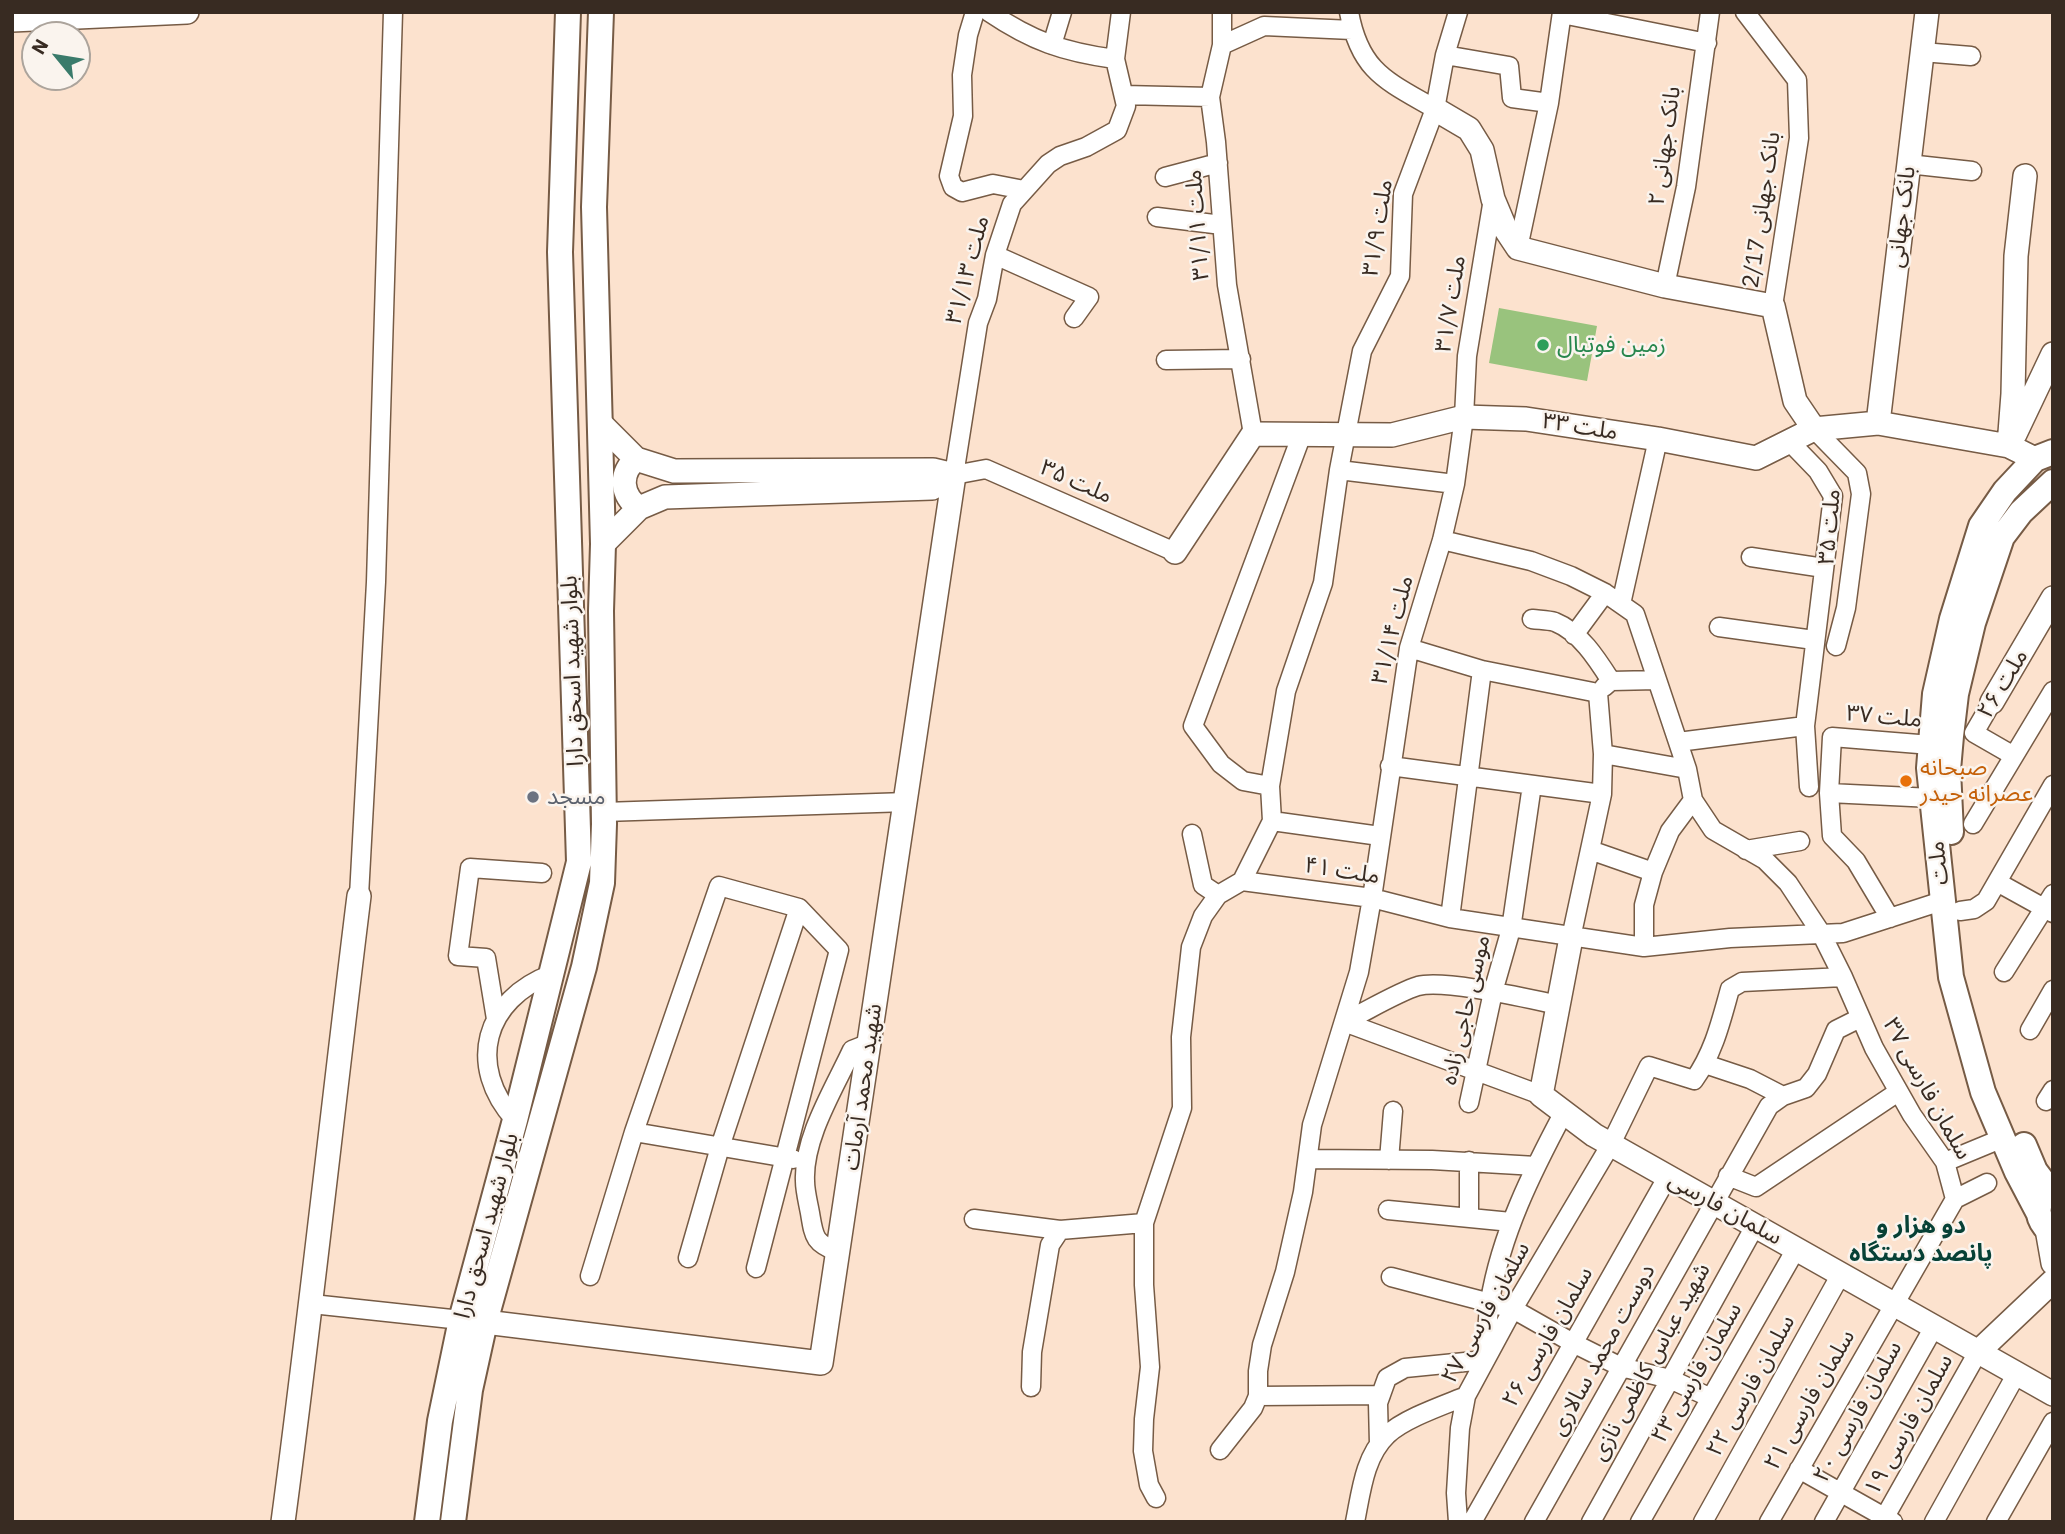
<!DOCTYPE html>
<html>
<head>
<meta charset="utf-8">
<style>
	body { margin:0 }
	#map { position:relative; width:2065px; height:1534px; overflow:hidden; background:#fce2ce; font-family:"IBM Plex Sans",sans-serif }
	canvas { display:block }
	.frame { position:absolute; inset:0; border:14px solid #382b22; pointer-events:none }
	.north { position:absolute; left:21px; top:21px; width:70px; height:70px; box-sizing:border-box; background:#faf4ee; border:2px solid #aca49c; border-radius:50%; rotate:300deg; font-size:19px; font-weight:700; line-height:28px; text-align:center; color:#382b22 }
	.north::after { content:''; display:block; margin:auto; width:24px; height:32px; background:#3a7b6b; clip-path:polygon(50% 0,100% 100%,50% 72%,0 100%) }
</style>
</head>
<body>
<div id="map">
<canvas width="2065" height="1534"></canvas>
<div class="frame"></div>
<div class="north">N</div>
</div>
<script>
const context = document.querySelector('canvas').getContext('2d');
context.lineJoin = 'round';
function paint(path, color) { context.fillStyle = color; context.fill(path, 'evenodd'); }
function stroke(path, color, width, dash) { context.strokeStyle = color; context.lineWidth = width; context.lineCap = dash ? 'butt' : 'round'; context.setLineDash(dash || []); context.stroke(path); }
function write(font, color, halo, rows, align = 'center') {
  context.font = font + ' "IBM Plex Sans","Noto Sans Arabic",sans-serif'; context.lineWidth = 5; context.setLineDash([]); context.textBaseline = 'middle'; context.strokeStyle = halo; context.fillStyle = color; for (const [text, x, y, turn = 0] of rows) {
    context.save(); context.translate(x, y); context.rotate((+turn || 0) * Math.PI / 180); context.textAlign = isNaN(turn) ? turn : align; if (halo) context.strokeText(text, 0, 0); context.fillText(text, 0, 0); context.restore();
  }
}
paint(new Path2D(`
	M1499 308 1597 326 1587 381 1489 363Z`), '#99c37d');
const minor = new Path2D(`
	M975 12 968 35 962 75 963 116 949 176 953 187 962 192 993 184 1024 190
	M989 12C1032 41 1063 52 1115 59
	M1121 12 1115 59 1126 106 1117 130 1086 147 1060 156 1048 164 1012 204 995 255 987 299 978 323 954 475 986 469 1175 552
	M1222 12V45L1210 97 1216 142 1227 285 1253 434
	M1349 12C1360 72 1387 81 1435 109
	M1745 12 1797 80 1799 138 1773 306
	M1562 14 1707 43
	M1052 45 1062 12
	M1222 45 1264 26 1352 30
	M1922 52 1971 56
	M1445 55 1509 66 1512 98 1549 103
	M1124 95 1210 97
	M1908 164 1972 171
	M1165 177 1218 163
	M1157 217 1222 225
	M1518 248 1549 103 1562 12
	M995 255 1089 297 1074 318
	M1665 286 1686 187 1710 12
	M1166 360 1241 359
	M1814 429 1857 473 1861 494 1846 608 1836 646
	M1302 434 1193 726 1221 764 1243 781 1270 786 1272 821 1242 881 1372 898 1450 918 1644 947 1730 938 1843 933 1942 901
	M1789 441 1818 471 1833 496 1805 726 1809 787
	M1339 470 1455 484
	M1442 540 1531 561 1571 576 1605 593 1635 614 1687 769 1693 800 1713 830 1765 860 1788 883 1821 933 1843 977 1874 1048 1912 1115 1945 1162 1955 1199 1769 1522
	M1751 557 1824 568
	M1621 604 1658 439
	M1532 619C1539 620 1548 620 1555 622 1580 632 1597 659 1611 681
	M1719 627 1814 640
	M1574 635 1605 593
	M1409 648 1482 670
	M1604 687 1611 681 1657 680
	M1992 702 1974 733 2014 756
	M1678 742 1805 726
	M1603 754 1687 769
	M1390 766 1602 794
	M1270 786 1286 691 1323 583 1339 470 1362 351 1400 276 1403 194 1435 109 1445 55 1458 12
	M1829 793 1932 798
	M604 812 907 802
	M1272 821 1380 836
	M1973 824 2053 691
	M1192 834 1203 885 1218 895
	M1590 850 1653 872
	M1746 850 1800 841
	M1997 882 2053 913
	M359 896 376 582 393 12
	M1960 911 1974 909 1986 901 2053 785
	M1450 918 1482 670 1598 693 1603 754 1602 794 1571 938
	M1890 918 1856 861 1832 836 1829 793 1832 737 1931 745
	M1644 947V905L1653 872 1670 831 1693 800
	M2004 972 2053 894
	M496 1019 486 958 458 956 470 868 542 873
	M1344 1022C1365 1012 1398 992 1418 986 1445 979 1529 999 1559 1005
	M1344 1022 1541 1095
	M2030 1030 2053 990
	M1705 1064 1750 1079 1783 1096
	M2046 1101 2053 1090
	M1469 1103 1493 992 1511 929 1532 785
	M515 1120C466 1066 484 999 552 974
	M634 1132 793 1159
	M1308 1159 1432 1160 1536 1166
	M1389 1160 1393 1111
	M1945 1162 2003 1138
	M1728 1176 1756 1187 1898 1092
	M1955 1199 1987 1183
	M1388 1210 1511 1222
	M1469 1217V1161
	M974 1219 1060 1230
	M838 1252C814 1243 814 1237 810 1213 808 1202 805 1191 805 1181 803 1138 834 1089 852 1050L870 1043
	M688 1258 720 1147 799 908
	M590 1276 634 1132 719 886 799 908 839 950 756 1268
	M1391 1277 1513 1309 1573 1343 1621 1367 1670 1379 1711 1398
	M312 1304 461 1320
	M1031 1387 1032 1352 1050 1245 1060 1230 1144 1223
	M1258 1396 1381 1395
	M1379 1444 1378 1403 1387 1378 1405 1368 1485 1360C1487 1341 1487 1321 1490 1301 1501 1234 1532 1172 1564 1112
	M1220 1450 1253 1408 1258 1396V1371L1262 1345 1285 1272 1303 1192 1312 1125 1359 972 1372 898 1409 648 1442 540 1455 484 1464 417 1467 356 1493 199
	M1799 1469 1893 1522
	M1156 1498 1149 1485 1143 1451 1144 1419 1150 1367 1144 1285V1223L1182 1108 1181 1037 1191 947 1203 916 1218 895 1242 881
	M1355 1522C1361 1493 1364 1457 1387 1435 1403 1419 1444 1405 1466 1396
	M1458 1522 1456 1493 1460 1428 1466 1396 1513 1309 1611 1144 1649 1066 1694 1080C1714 1052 1721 1021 1730 989L1742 982 1843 977
	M1472 1522 1668 1176
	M1534 1522 1769 1106 1783 1096 1806 1088 1817 1074 1836 1030 1860 1018
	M1591 1522 1755 1226
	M1640 1522 1796 1249
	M1703 1522 1841 1274
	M1824 1522 1934 1327
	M1882 1522 1978 1352
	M1934 1522 2017 1373
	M1996 1522 2053 1422`);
const tertiary = new Path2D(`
	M12 20 187 12
	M1435 109 1469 129 1482 150 1493 199 1506 230 1518 248 1665 286 1773 306 1795 401 1814 429
	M600 423 636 459 674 471 933 470 954 475
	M1878 423 1927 12
	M2015 434 2053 354
	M2009 446 2013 394 2016 256 2025 176
	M636 459C619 474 621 495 639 508
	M603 544 639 508 665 497 932 488 954 475
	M1175 552 1253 434 1392 435 1464 417 1526 419 1658 439 1756 458 1814 429 1878 423 2009 446 2035 459
	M1992 702 2053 598
	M1571 938 1541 1095 1594 1135 2053 1394
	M2047 1229 2053 1263
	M485 1322 821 1363 954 475
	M1978 1352 2053 1281
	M283 1522C311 1313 333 1105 359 896`);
const secondary = new Path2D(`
	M1951 832 1948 770 1951 736 1956 694 1973 623 2002 537 2021 512 2053 482
	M2024 1145 2035 1171 2053 1195
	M2042 1199C2034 1212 2041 1225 2053 1234
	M2038 1212 2017 1172 1983 1092 1951 977 1929 768 1935 694 1952 619 1981 526 2005 491 2035 459 2053 452
	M427 1522 440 1421 461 1320 515 1120 579 862 560 252 568 12
	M453 1522 470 1390 485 1322 584 967 602 883 604 824 601 611 603 544 594 207 601 12`);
stroke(minor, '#765b45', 21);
stroke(tertiary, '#765b45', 26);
stroke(secondary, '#765b45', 28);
stroke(minor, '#fff', 18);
stroke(tertiary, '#fff', 23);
stroke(secondary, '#fff', 24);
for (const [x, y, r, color] of [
	[1543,345,7,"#2e9e5b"],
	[1906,781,7,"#e8710a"],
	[533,797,7,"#6b7280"]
]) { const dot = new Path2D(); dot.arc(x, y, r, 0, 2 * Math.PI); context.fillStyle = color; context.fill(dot); stroke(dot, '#faf4ee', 2.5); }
write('23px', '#382b22', '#faf4ee', [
	["بانک جهانی ۲",1665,146,-82],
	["بانک جهانی 2/17",1762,210,-82],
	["بانک جهانی",1902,217,-83],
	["ملت ۳۱/۱۱",1198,225,-94],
	["ملت ۳۱/۹",1378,228,-81],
	["ملت ۳۱/۱۳",968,270,-75],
	["ملت ۳۱/۷",1451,304,-81],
	["ملت ۳۳",1580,427,9],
	["ملت ۳۵",1076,482,24],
	["ملت ۳۵",1830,527,-85],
	["ملت ۳۱/۱۴",1393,630,-76],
	["بلوار شهید اسحق دارا",573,671,-92],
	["ملت ۲۶",2003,684,-59],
	["ملت ۳۷",1884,717,5],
	["ملت",1939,863,-96],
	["ملت ۴۱",1342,871,9],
	["موسی حاجی زاده",1466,1010,-77],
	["شهید محمد آرمات",863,1087,-82],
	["سلمان فارسی ۳۷",1927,1089,61],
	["سلمان فارسی",1725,1209,29],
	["بلوار شهید اسحق دارا",487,1226,-75],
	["سلمان فارسی ۲۷",1486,1313,-61],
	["سلمان فارسی ۲۶",1548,1337,-60],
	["دوست محمد سالاری",1603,1350,-61],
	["شهید عباس کاظمی نازی",1651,1362,-61],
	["سلمان فارسی ۲۳",1697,1373,-60],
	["سلمان فارسی ۲۲",1751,1386,-61],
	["سلمان فارسی ۲۱",1810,1400,-60],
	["سلمان فارسی ۲۰",1858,1412,-61],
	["سلمان فارسی ۱۹",1909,1425,-61]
]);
write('23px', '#27864d', '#faf4ee', [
	["زمین فوتبال",1557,345]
], 'left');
write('23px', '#c56008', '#faf4ee', [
	["صبحانه",1920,768],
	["عصرانه حیدر",1920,794]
], 'left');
write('23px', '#5b616d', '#faf4ee', [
	["مسجد",547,797]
], 'left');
write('bold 24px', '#074136', '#faf4ee', [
	["دو هزار و",1921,1226],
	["پانصد دستگاه",1921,1254]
]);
</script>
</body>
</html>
